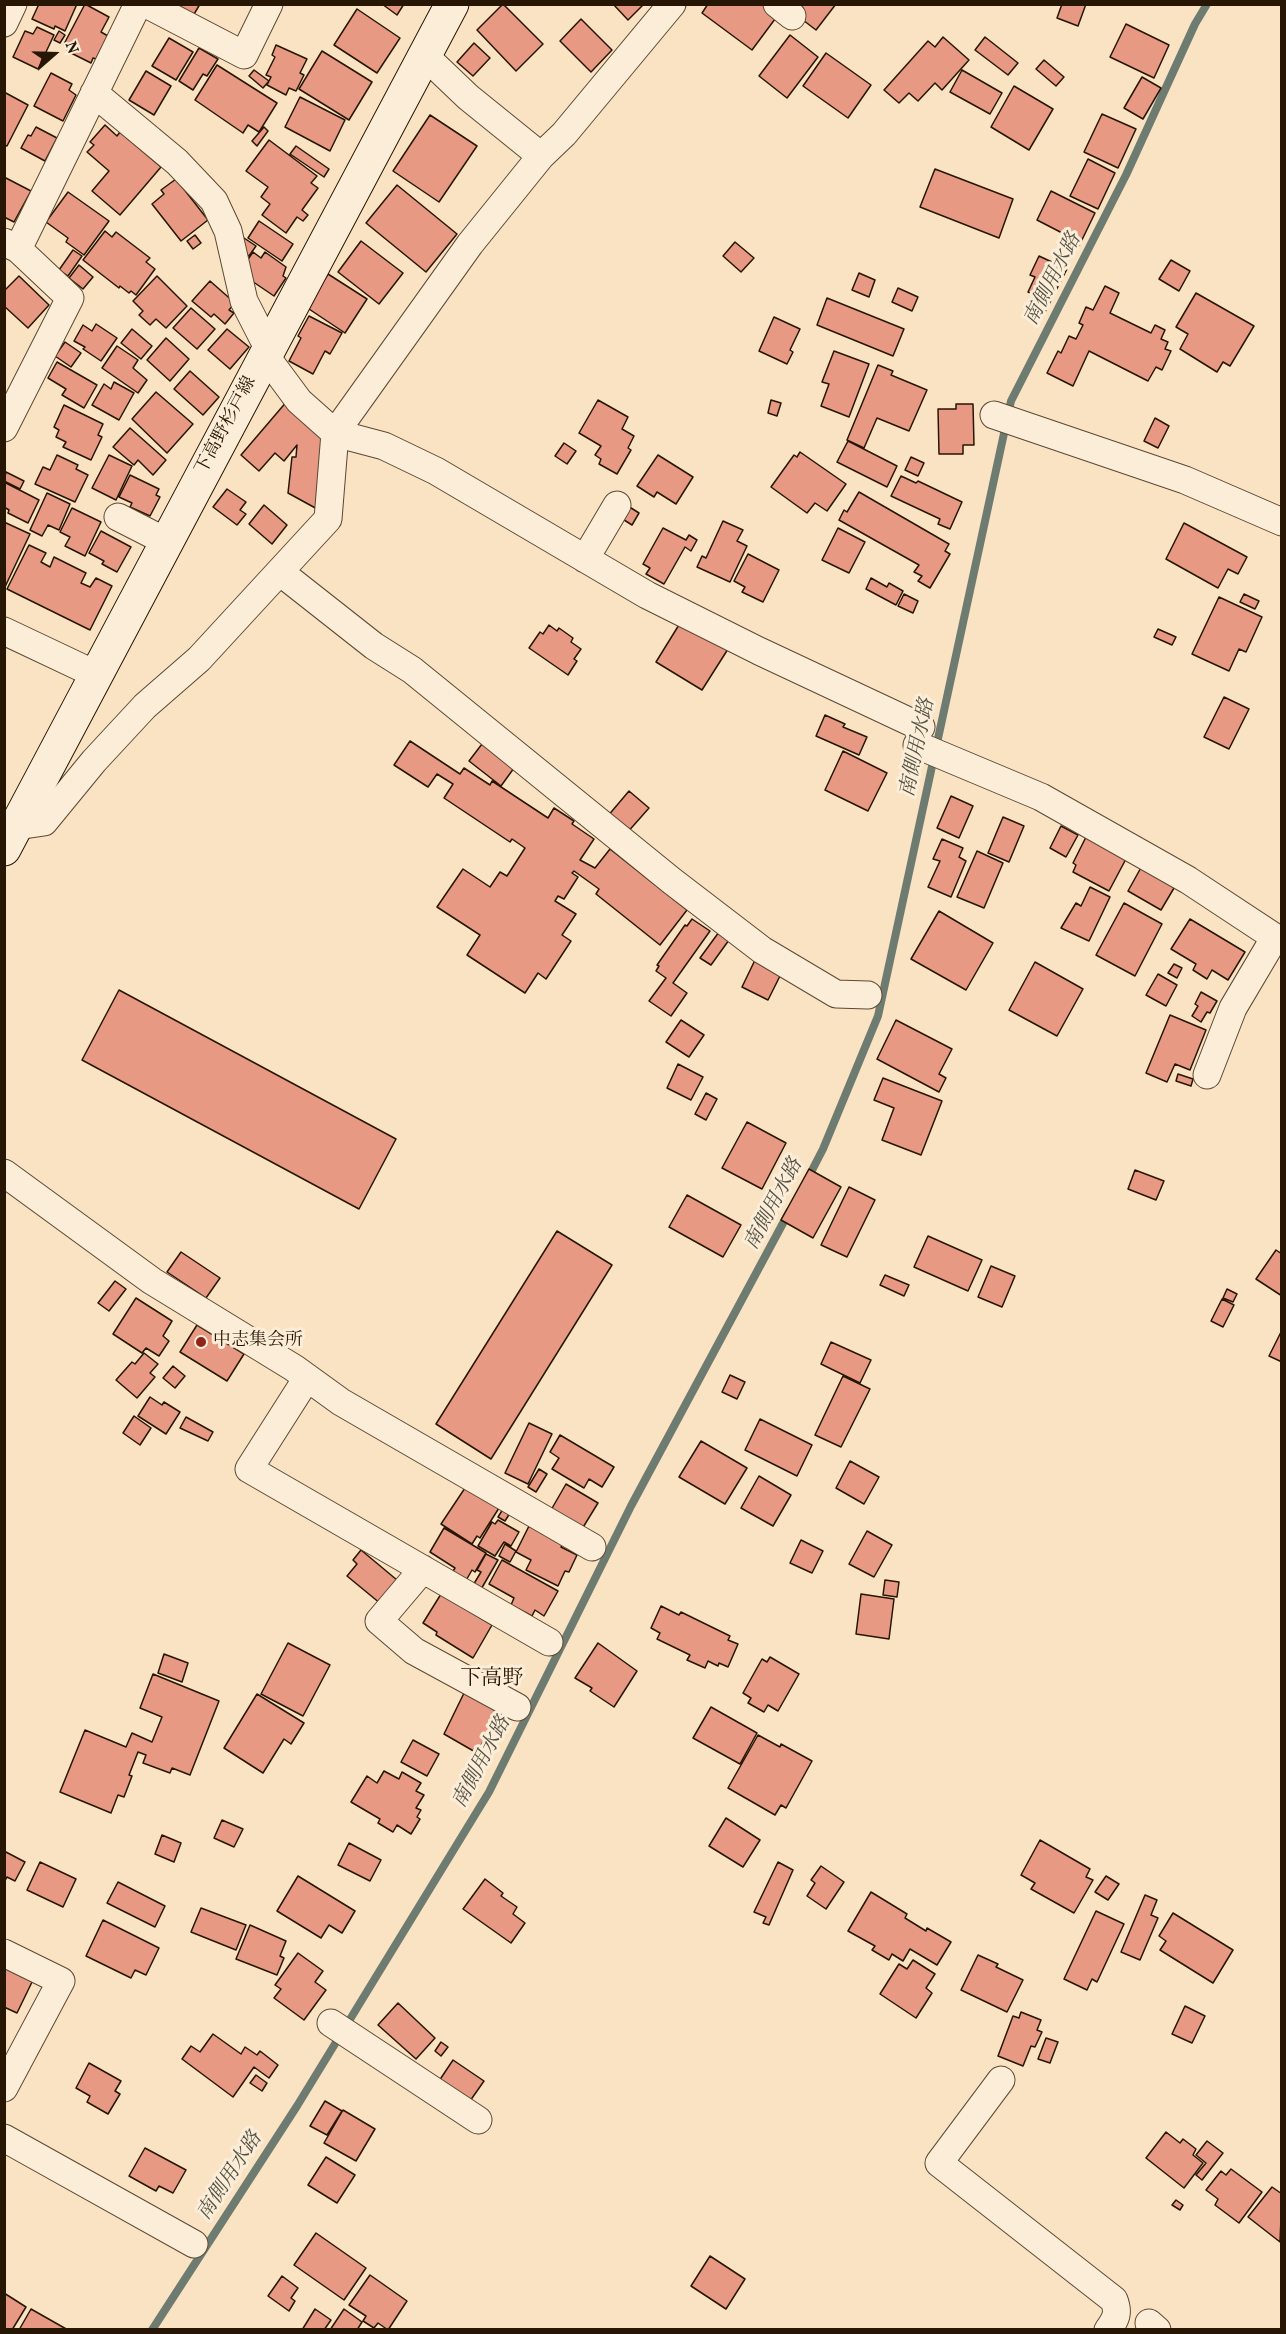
<!DOCTYPE html>
<html>
<head>
<meta charset="utf-8">
<style>
	body { margin:0 }
	#map { position:relative; width:1286px; height:2334px; overflow:hidden; background:#f9e3c3; font-family:Vollkorn,serif }
	canvas { display:block }
	.frame { position:absolute; inset:0; border:6px solid #271603; pointer-events:none }
	.north { position:absolute; left:24px; top:24px; width:60px; height:60px; -webkit-text-stroke:4px #fbedd8; paint-order:stroke; rotate:70deg; font-size:16px; font-weight:700; line-height:24px; text-align:center; color:#271603 }
	.north::after { content:''; display:block; margin:auto; width:21px; height:27px; background:#271603; clip-path:polygon(50% 0,100% 100%,50% 72%,0 100%) }
</style>
</head>
<body>
<div id="map">
<canvas width="1286" height="2334"></canvas>
<div class="frame"></div>
<div class="north">N</div>
</div>
<script>
const context = document.querySelector('canvas').getContext('2d');
context.lineJoin = 'round';
function stroke(path, color, width, dash) { context.strokeStyle = color; context.lineWidth = width; context.lineCap = dash ? 'butt' : 'round'; context.setLineDash(dash || []); context.stroke(path); }
function paint(path, color) { context.fillStyle = color; context.fill(path, 'evenodd'); }
function write(font, color, halo, rows, align = 'center') {
  context.font = font + ' Vollkorn,"Noto Serif JP",serif'; context.lineWidth = 6; context.setLineDash([]); context.textBaseline = 'middle'; context.strokeStyle = halo; context.fillStyle = color; for (const [text, x, y, turn = 0] of rows) {
    context.save(); context.translate(x, y); context.rotate((+turn || 0) * Math.PI / 180); context.textAlign = isNaN(turn) ? turn : align; if (halo) context.strokeText(text, 0, 0); context.fillText(text, 0, 0); context.restore();
  }
}
stroke(new Path2D(`
	M807 1180 823 1149 878 1016 1011 401 1126 175 1195 24 1207 4
	M152 2330 297 2106 489 1792 631 1506 789 1212`), '#6e7b70', 8);
const building = new Path2D(`
	M39 4H77L65 31 55 26 54 29 32 19Z
	M85 4 109 17 101 32 108 36 96 59 93 58 91 63 67 51 70 47 64 44Z
	M173 4H200L193 16Z
	M382 4H404L397 15Z
	M503 4 543 44 516 71 477 30Z
	M613 4H644L628 20Z
	M708 4H764L778 15 752 50 702 13Z
	M782 4H836L816 30Z
	M1062 4H1086L1078 26 1057 18Z
	M357 9 400 38 377 73 334 45Z
	M581 19 612 50 591 72 560 41Z
	M1126 24 1169 45 1154 78 1110 57Z
	M37 27 54 35 38 69 13 57 25 31 33 34Z
	M59 31 65 35 60 43 54 40Z
	M790 35 818 57 787 98 759 76Z
	M943 37 969 60 942 90 935 83 918 101 909 93 899 103 884 90 928 41 935 47Z
	M985 37 1018 63 1008 75 975 50Z
	M169 38 193 52 176 80 152 66Z
	M474 43 490 58 473 76 457 62Z
	M276 45 307 59 300 73 304 75 296 91 289 88 286 95 267 85 271 77 266 75 275 57 272 55Z
	M199 48 218 59 207 76 203 74 193 90 179 81Z
	M322 51 372 82 349 120 299 89Z
	M826 53 871 85 848 118 803 86Z
	M1044 60 1064 77 1056 86 1036 69Z
	M217 65 277 103 259 132 248 125 243 133 195 100Z
	M254 70 269 81 263 88 249 76Z
	M962 70 1002 93 990 114 950 92Z
	M146 71 171 86 154 115 129 100Z
	M51 73 72 84 69 90 76 95 63 121 34 106Z
	M1142 77 1161 88 1143 119 1124 108Z
	M1014 86 1053 109 1029 150 991 127Z
	M4 92 28 105 7 146 4 145Z
	M300 97 345 120 330 151 285 127Z
	M1102 114 1136 129 1118 168 1084 152Z
	M430 115 477 146 439 202 393 171Z
	M105 125 117 136 120 132 161 167 120 215 92 191 109 171 87 152 94 145 90 142Z
	M36 127 57 138 45 161 21 148 28 135 31 136Z
	M264 127 268 131 257 146 252 141Z
	M269 140 317 176 311 183 318 188 302 210 308 215 303 221 297 217 286 233 262 215 270 204 261 197 268 187 246 171Z
	M296 146 329 169 324 177 290 154Z
	M1088 159 1115 173 1098 209 1070 196Z
	M935 169 1013 199 999 238 920 207Z
	M4 177 31 191 14 222 4 217Z
	M176 179 208 220 181 241 152 204 164 194 161 190Z
	M397 185 457 234 426 272 366 223Z
	M1051 191 1095 213 1079 246 1066 239 1068 236 1037 220Z
	M68 192 109 221 84 255 66 242 68 238 46 222Z
	M259 221 293 244 282 261 248 238Z
	M105 231 112 237 116 232 150 258 146 262 155 269 136 295 131 291 129 293 120 286 119 288 83 260Z
	M195 235 201 243 193 249 187 241Z
	M244 238 256 246 249 256 237 249Z
	M361 241 403 273 379 304 338 272Z
	M735 242 754 258 741 272 723 256Z
	M73 250 82 256 68 276 59 270Z
	M253 252 261 258 265 252 286 267 283 276 286 278 274 296 243 275 242 268Z
	M1039 256 1067 269 1045 312 1033 306 1037 296 1028 292 1035 277 1030 275Z
	M1171 260 1190 271 1179 291 1159 279Z
	M79 265 93 277 83 289 69 278Z
	M859 273 875 280 869 297 852 290Z
	M328 274 367 299 345 333 306 307Z
	M19 276 49 305 28 328 4 306V291Z
	M157 276 187 306 166 328 156 319 150 325 139 315 143 311 133 301Z
	M210 281 235 303 229 310 234 313 225 324 214 314 211 317 192 301Z
	M1105 286 1119 293 1110 313 1151 333 1155 325 1165 330 1161 339 1168 342 1165 349 1171 351 1162 370 1156 367 1148 381 1089 351 1073 386 1047 373 1058 351 1061 353 1069 336 1076 339 1083 325 1079 323 1086 307 1093 310Z
	M898 288 918 297 912 311 892 302Z
	M1196 293 1254 326 1230 366 1223 362 1217 372 1180 349 1188 334 1176 327Z
	M827 298 904 329 893 356 817 325Z
	M191 308 215 329 197 349 173 328Z
	M309 316 342 333 330 354 325 351 313 374 289 361 301 338 298 336Z
	M774 317 800 329 790 350 793 352 787 364 759 351Z
	M96 324 117 338 101 361 83 349 85 347 74 341 83 325 92 331Z
	M132 329 152 346 141 359 121 343Z
	M227 329 249 347 230 369 208 350Z
	M166 338 189 359 170 381 147 360Z
	M65 342 81 353 71 367 55 356Z
	M117 346 138 360 133 368 147 380 138 393 102 368Z
	M834 351 869 364 849 417 821 406 829 384 822 382Z
	M57 362 97 385 84 408 62 395 66 389 48 378Z
	M878 365 893 371 891 375 927 390 909 431 877 418 864 448 847 440Z
	M190 371 219 397 203 415 174 389Z
	M114 382 134 393 119 420 92 405 104 384 111 389Z
	M156 392 193 424 167 453 132 419Z
	M288 400 328 440 319 510 288 493 292 457H296L297 445 284 461 275 453 259 471 241 455Z
	M598 400 628 417 622 429 634 436 628 448 631 450 617 474 599 464 601 459 595 455 601 446 579 433Z
	M771 400 781 403 777 416 768 413Z
	M956 404H973L974 445H963V454H939L938 409H956Z
	M64 405 103 424 98 435 102 437 91 460 63 447 66 442 56 437 59 430 54 427Z
	M1155 418 1169 426 1158 448 1144 441Z
	M130 428 166 460 153 475 138 460 134 465 113 447Z
	M848 441 897 466 887 487 837 462Z
	M564 443 576 451 567 464 555 456Z
	M800 452 846 484 827 511 815 503 807 513 771 487 794 455 797 457Z
	M57 455 78 465 76 469 88 475 75 502 35 484 43 467 50 470Z
	M109 455 132 466 116 500 92 488Z
	M658 455 693 477 676 504 657 492 654 497 637 486Z
	M911 457 924 463 918 476 905 470Z
	M6 472 24 481 20 489 4 481Z
	M130 475 159 489 156 495 160 497 150 516 130 507 132 503 119 497Z
	M901 476 916 483 918 481 962 502 950 529 938 524 940 519 891 496Z
	M4 482 39 500 28 523 8 513 9 510 4 507Z
	M227 489 246 502 240 510 246 514 237 525 213 507Z
	M859 492 949 544 945 551 950 554 930 588 918 581 922 576 914 572 919 565 839 520 844 510 847 512Z
	M47 493 70 504 59 530 48 525 42 536 30 530Z
	M264 505 287 525 272 544 249 524Z
	M628 506 639 513 632 525 621 518Z
	M72 508 101 522 85 556 65 546 70 537 60 532Z
	M723 521 743 530 737 541 747 546 730 582 697 567 702 556 706 558Z
	M4 522 30 534 4 589Z
	M1184 523 1247 557 1238 574 1228 569 1218 588 1166 559Z
	M663 528 686 540 689 535 697 540 691 551 685 547 664 584 646 574 650 568 643 564Z
	M838 528 865 542 849 573 822 560Z
	M101 531 131 547 117 572 102 564 104 561 89 553Z
	M29 545 46 553 41 562 50 567 54 557 86 573 81 583 90 587 96 578 112 586 90 630 7 589Z
	M748 554 779 570 763 602 742 592 745 587 734 581Z
	M871 578 887 587 889 583 903 591 896 605 866 589Z
	M904 594 918 601 913 613 898 606Z
	M1244 594 1259 601 1255 609 1240 602Z
	M1219 597 1262 617 1246 652 1239 649 1229 671 1192 654Z
	M682 620 728 649 702 690 656 662Z
	M549 625 557 631 559 628 573 638 571 642 581 649 574 659 577 661 568 675 529 648 540 632 543 634Z
	M1158 629 1176 637 1172 645 1154 637Z
	M1224 697 1249 709 1229 749 1204 737Z
	M825 715 845 724 843 727 867 737 859 755 816 736Z
	M410 741 460 774 464 768 490 785 492 781 548 818 554 808 574 821 572 824 594 839 580 860 595 868 610 849 687 910 660 945 596 894 599 889 574 871 572 873 578 877 564 899 558 896 555 901 576 914 562 935 571 941 546 979 538 973 525 993 467 955 480 935 437 907 463 869 490 887 500 872 507 876 525 848 512 839 510 842 444 798 453 784 437 774 428 787 394 765Z
	M482 744 514 768 501 786 469 761Z
	M843 751 887 773 868 811 825 790Z
	M629 791 649 808 626 834 607 817Z
	M951 796 973 806 959 838 937 828Z
	M1003 817 1024 826 1009 862 988 853Z
	M1061 826 1078 835 1066 857 1050 848Z
	M1087 835 1127 857 1109 891 1073 872 1076 865 1073 863Z
	M942 839 963 848 959 857 966 861 951 897 928 887 940 861 933 859Z
	M977 851 1003 863 984 908 957 897Z
	M1143 864 1177 883 1161 910 1128 891Z
	M1090 887 1110 897 1089 941 1061 928 1076 903 1081 906Z
	M1124 903 1162 924 1135 976 1096 955Z
	M939 911 993 943 966 990 911 959Z
	M692 919 710 931 673 983 687 993 671 1016 649 1001 666 978 656 971 659 966 657 965 685 925 687 926Z
	M1190 919 1245 952 1228 980 1212 970 1207 979 1193 970 1196 964 1171 949Z
	M719 932 729 940 711 965 700 958Z
	M755 960 781 974 768 1000 742 987Z
	M1035 962 1083 989 1057 1036 1009 1010Z
	M1174 964 1182 968 1177 978 1168 973Z
	M1158 974 1177 985 1166 1006 1146 995Z
	M119 990 396 1139 359 1209 82 1060Z
	M1201 992 1217 1001 1210 1013 1207 1012 1201 1022 1192 1016 1198 1006 1195 1004Z
	M1170 1015 1206 1030 1190 1070 1175 1064 1167 1082 1146 1073Z
	M681 1020 704 1035 689 1057 666 1042Z
	M896 1020 952 1049 939 1074 946 1078 939 1092 877 1059Z
	M678 1064 703 1077 691 1100 667 1088Z
	M1178 1074 1193 1079 1191 1086 1176 1081Z
	M883 1078 942 1101 921 1155 882 1140 894 1108 874 1100Z
	M706 1093 717 1099 706 1120 695 1114Z
	M747 1122 786 1143 762 1189 722 1168Z
	M809 1169 841 1187 813 1238 781 1220Z
	M1135 1170 1164 1181 1156 1200 1128 1189Z
	M849 1187 875 1200 847 1257 821 1245Z
	M687 1195 741 1225 723 1257 669 1227Z
	M557 1231 612 1265 491 1459 436 1424Z
	M928 1236 982 1260 968 1291 914 1267Z
	M1276 1250 1282 1254V1296L1256 1279Z
	M181 1252 220 1278 206 1298 167 1272Z
	M991 1266 1015 1276 1002 1307 978 1297Z
	M885 1275 909 1285 904 1296 880 1285Z
	M115 1281 126 1289 109 1311 98 1303Z
	M1227 1289 1237 1294 1233 1302 1223 1298Z
	M136 1298 172 1321 163 1336 169 1341 159 1356 146 1348 142 1353 113 1334Z
	M1222 1299 1234 1305 1223 1327 1211 1321Z
	M197 1325 244 1354 227 1381 180 1352Z
	M1282 1330V1362L1269 1356Z
	M831 1342 871 1360 860 1383 821 1364Z
	M144 1353 158 1364 150 1373 155 1377 137 1398 116 1380 132 1362 135 1364Z
	M173 1366 185 1376 175 1388 163 1378Z
	M730 1375 745 1382 737 1399 722 1392Z
	M843 1376 870 1389 841 1447 815 1435Z
	M150 1397 162 1405 164 1402 180 1412 166 1434 138 1416Z
	M134 1416 151 1428 140 1445 123 1433Z
	M186 1417 213 1432 208 1441 180 1428Z
	M760 1419 812 1445 797 1476 745 1450Z
	M529 1423 552 1434 528 1484 505 1473Z
	M560 1435 614 1467 602 1487 589 1479 584 1488 552 1469 559 1458 550 1452Z
	M701 1441 747 1468 725 1504 679 1477Z
	M850 1461 879 1477 864 1504 836 1488Z
	M539 1469 547 1474 536 1492 528 1487Z
	M759 1476 791 1495 773 1526 741 1508Z
	M566 1484 598 1503 582 1529 551 1510Z
	M467 1485 499 1508 480 1538 477 1536 472 1544 441 1524Z
	M503 1509 510 1513 505 1521 498 1517Z
	M498 1520 519 1532 511 1546 504 1542 495 1556 478 1546 492 1522 495 1524Z
	M529 1526 563 1543 561 1547 577 1555 569 1572 565 1571 558 1586 526 1570 531 1560 516 1552Z
	M444 1528 486 1553 475 1572 472 1570 464 1584 450 1576 455 1568 430 1552Z
	M867 1531 892 1545 874 1577 849 1564Z
	M801 1540 823 1551 812 1573 790 1563Z
	M505 1544 516 1551 510 1562 499 1556Z
	M361 1550 397 1580 381 1604 347 1576 357 1564 353 1560Z
	M486 1554 498 1560 480 1591 472 1587 481 1572 477 1570Z
	M502 1560 558 1591 544 1616 535 1610 532 1616 511 1605 514 1598 489 1584Z
	M885 1580 899 1582 897 1597 883 1595Z
	M441 1594 492 1625 473 1658 436 1635 437 1632 423 1623Z
	M861 1594 894 1599 889 1639 856 1634Z
	M661 1606 679 1615 681 1612 730 1636 728 1640 738 1644 728 1667 719 1663 718 1666 708 1661 705 1668 687 1660 690 1655 657 1639 660 1633 651 1628Z
	M288 1643 330 1665 303 1716 261 1694Z
	M598 1643 637 1671 614 1707 590 1691 592 1688 575 1678Z
	M164 1654 188 1663 182 1682 158 1673Z
	M770 1657 799 1674 778 1711 768 1705 764 1712 748 1703 751 1698 743 1693 762 1659 767 1662Z
	M153 1674 219 1701 190 1775 172 1768 170 1773 143 1763 146 1755 138 1752 129 1775 132 1776 124 1797 118 1795 111 1813 60 1792 85 1730 126 1747 132 1733 152 1742 162 1717 140 1708Z
	M466 1689 501 1708 477 1753 444 1734Z
	M257 1694 304 1723 291 1744 284 1739 263 1773 224 1748Z
	M711 1707 757 1733 740 1764 693 1738Z
	M758 1735 780 1747 781 1744 812 1761 786 1808 781 1805 775 1815 728 1788Z
	M413 1740 439 1754 427 1776 401 1762Z
	M384 1771 399 1779 402 1772 421 1783 416 1791 424 1795 416 1808 421 1810 417 1817 420 1819 411 1834 397 1825 393 1832 378 1823 380 1819 351 1802 367 1776 377 1783Z
	M726 1818 760 1840 743 1867 709 1846Z
	M222 1820 243 1829 234 1847 214 1838Z
	M162 1835 181 1843 174 1862 155 1854Z
	M1040 1840 1090 1869 1086 1877 1093 1880 1074 1913 1031 1889 1035 1883 1021 1875Z
	M349 1843 381 1860 370 1881 338 1865Z
	M4 1851 25 1862 15 1881 7 1877 4 1882Z
	M40 1862 76 1879 63 1907 27 1890Z
	M778 1862 793 1870 769 1925 763 1923 766 1917 754 1912Z
	M821 1866 844 1882 826 1909 807 1896 815 1883 811 1880Z
	M298 1876 355 1911 342 1933 329 1925 321 1938 277 1911Z
	M1106 1876 1119 1884 1108 1900 1095 1892Z
	M485 1879 503 1893 501 1896 517 1907 513 1914 525 1923 511 1943 463 1909Z
	M118 1882 165 1906 155 1927 107 1903Z
	M871 1892 907 1914 905 1918 926 1931 927 1928 951 1942 937 1965 910 1949 903 1961 892 1954 889 1960 872 1950 875 1946 848 1931Z
	M1145 1895 1157 1900 1151 1915 1158 1918 1140 1960 1121 1952Z
	M201 1908 246 1925 236 1950 191 1932Z
	M1096 1911 1124 1924 1097 1982 1092 1979 1087 1990 1064 1979Z
	M1173 1913 1233 1950 1213 1983 1160 1950 1166 1941 1159 1936Z
	M103 1920 159 1948 146 1975 135 1970 131 1978 86 1956Z
	M250 1925 286 1941 280 1956 284 1958 277 1975 236 1959Z
	M298 1953 323 1971 315 1982 326 1990 304 2020 274 1998 281 1989 275 1985Z
	M978 1955 998 1964 996 1967 1023 1980 1007 2012 961 1990Z
	M913 1960 935 1974 926 1988 932 1993 916 2018 880 1994 899 1964 907 1969Z
	M4 1966 33 1980 17 2013 4 2007Z
	M398 2003 435 2038 416 2059 378 2025Z
	M1185 2006 1205 2016 1192 2043 1172 2034Z
	M1021 2012 1041 2020 1037 2030 1042 2032 1035 2047 1031 2046 1023 2066 998 2056 1013 2016 1019 2018Z
	M213 2034 241 2054 245 2047 257 2055 260 2051 278 2065 269 2078 254 2067 233 2097 182 2059 191 2046 200 2052Z
	M1046 2038 1058 2042 1050 2063 1038 2059Z
	M441 2042 448 2047 441 2056 435 2051Z
	M453 2060 484 2081 470 2101 439 2081Z
	M89 2063 121 2081 115 2091 120 2094 108 2114 87 2102 90 2096 76 2088Z
	M256 2075 267 2083 262 2091 250 2083Z
	M325 2101 342 2111 327 2135 310 2126Z
	M343 2110 375 2129 356 2161 324 2143Z
	M1166 2132 1180 2143 1183 2139 1196 2149 1193 2155 1203 2163 1184 2188 1146 2158Z
	M1207 2141 1223 2153 1202 2180 1196 2175 1206 2163 1196 2155Z
	M145 2148 186 2170 173 2193 159 2186 156 2191 129 2176Z
	M326 2157 355 2175 337 2203 308 2185Z
	M1231 2169 1262 2192 1239 2223 1215 2205 1218 2199 1206 2190 1221 2171 1226 2175Z
	M1272 2187 1282 2194 1280 2242 1248 2217Z
	M1176 2200 1183 2205 1180 2210 1172 2205Z
	M316 2233 366 2268 344 2300 294 2265Z
	M710 2256 745 2279 726 2309 691 2286Z
	M370 2275 407 2301 388 2330 378 2323 374 2328 363 2321 366 2316 349 2305Z
	M282 2276 298 2288 291 2298 295 2301 289 2311 268 2296Z
	M4 2293 26 2307 12 2330H4Z
	M31 2309 68 2330H19Z
	M315 2309 331 2320 324 2330H302Z
	M344 2309 362 2322 357 2330H330Z`);
paint(building, '#e79984');
stroke(building, '#271603', 1.5);
const minor = new Path2D(`
	M146 4 244 55 269 4
	M777 4 792 16
	M4 23 13 4
	M425 56 468 97 541 156
	M94 93 177 162 214 201 228 231 244 301 268 348
	M4 242 18 249 70 298 4 428
	M18 249 138 4
	M265 355 299 401 335 433 384 446 436 471 647 595 759 651 921 727
	M994 415 1185 480 1282 522
	M118 517 167 542
	M585 559 617 505
	M280 572 374 646 412 670 672 881 762 950 836 994 868 995
	M4 631 97 675
	M917 745 1041 797 1188 880 1282 942
	M17 826 44 822 94 761 145 706 199 659 328 519 335 433 470 244 541 156 564 134 672 4
	M1207 1075 1233 1008 1275 937
	M4 1173 152 1281 294 1368 341 1402 592 1547
	M307 1378 249 1469 549 1642
	M423 1569 379 1621 414 1651 517 1707
	M4 1953 61 1981 4 2088
	M331 2023 478 2120
	M1001 2080 939 2163 1114 2300C1119 2313 1116 2319 1108 2330
	M4 2138 194 2244
	M1149 2323 1157 2330`);
const secondary = new Path2D(`
	M4 849 452 4`);
stroke(minor, '#5c4933', 29);
stroke(secondary, '#271603', 35);
stroke(minor, '#fbedd8', 27);
stroke(secondary, '#fbedd8', 33);
for (const [x, y, r, color] of [
	[201,1342,6,"#8f2418"]
]) { const dot = new Path2D(); dot.arc(x, y, r, 0, 2 * Math.PI); context.fillStyle = color; context.fill(dot); stroke(dot, '#fbedd8', 2); }
write('18px', '#271603', '#fbedd8', [
	["下高野杉戸線",227,426,-62]
]);
write('18px', '#271603', '#fbedd8', [
	["中志集会所",213,1342]
], 'left');
write('italic 20px', '#515142', '#fbedd8', [
	["南側用水路",1054,280,-63],
	["南側用水路",919,748,-78],
	["南側用水路",775,1205,-62],
	["南側用水路",483,1763,-62],
	["南側用水路",231,2177,-57]
]);
write('21px', '#271603', '#fbedd8', [
	["下高野",492,1680]
]);
</script>
</body>
</html>
